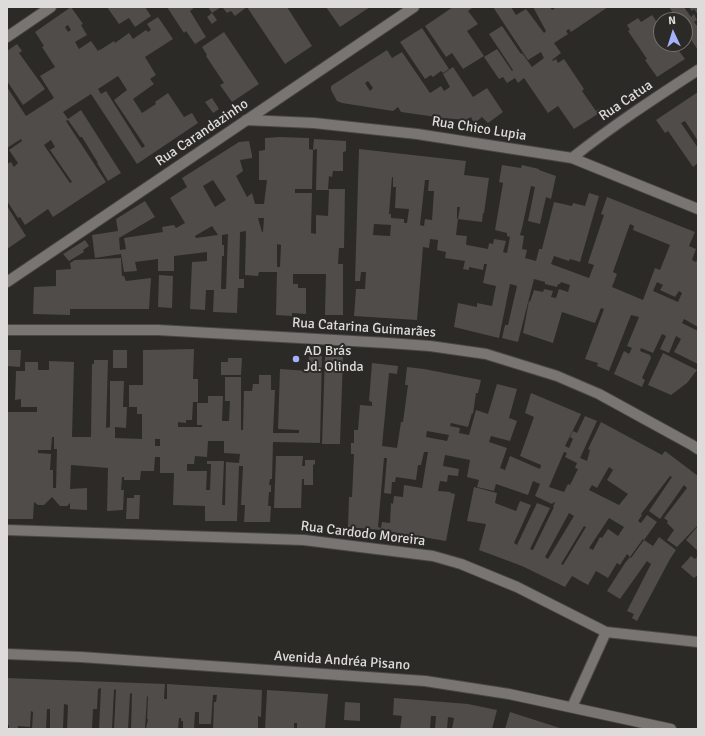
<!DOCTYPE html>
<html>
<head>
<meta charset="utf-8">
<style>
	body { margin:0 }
	#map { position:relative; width:705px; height:736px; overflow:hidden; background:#2c2a27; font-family:Signika,sans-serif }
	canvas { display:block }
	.frame { position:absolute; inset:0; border:8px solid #dedcdb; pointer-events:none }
	.north { position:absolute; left:653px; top:12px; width:40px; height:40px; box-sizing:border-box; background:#2c2a27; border:1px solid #73716f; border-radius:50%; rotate:356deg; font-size:11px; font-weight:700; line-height:16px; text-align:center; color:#dedcdb }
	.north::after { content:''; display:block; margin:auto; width:14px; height:18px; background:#a4b2fc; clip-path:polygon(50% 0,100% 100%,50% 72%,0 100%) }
</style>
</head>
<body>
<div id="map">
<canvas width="705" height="736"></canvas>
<div class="frame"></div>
<div class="north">N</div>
</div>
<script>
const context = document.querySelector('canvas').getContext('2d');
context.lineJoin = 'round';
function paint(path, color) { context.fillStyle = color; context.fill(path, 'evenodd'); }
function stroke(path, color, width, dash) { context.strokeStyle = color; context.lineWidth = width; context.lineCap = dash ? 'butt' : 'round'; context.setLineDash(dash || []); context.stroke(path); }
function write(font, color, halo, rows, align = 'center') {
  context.font = font + ' Signika,sans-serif'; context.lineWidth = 4; context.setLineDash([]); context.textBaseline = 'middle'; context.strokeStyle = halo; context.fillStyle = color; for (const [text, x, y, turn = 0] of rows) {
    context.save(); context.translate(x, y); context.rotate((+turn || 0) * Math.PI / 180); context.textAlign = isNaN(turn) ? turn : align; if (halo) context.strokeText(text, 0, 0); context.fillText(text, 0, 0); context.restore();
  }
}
paint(new Path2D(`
	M71 7 83 24 81 25 87 35 75 42 79 49 91 41 98 51 100 49V50L114 41 115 43 129 33 133 39 146 30 148 32 151 30 147 24 158 17 173 39 145 57 156 75 150 79 154 84 133 99 142 113 156 104 155 102 168 93 184 117 192 113 198 123 137 164 91 94 63 112 68 119 81 110 121 173 108 181 97 163H98L82 137H80L68 120 66 121 106 182 53 217 48 209 25 225 20 217 18 218 7 201V164L11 162 14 167 18 163 9 150 22 141 21 139 7 148V87L26 116 54 98 40 76 55 67 42 47 44 46 35 32ZM68 25 71 30 68 32 65 27ZM118 76 127 90 114 100 145 146 142 148 106 91 101 94 98 89ZM51 140 55 147 50 150 72 182 70 183 44 145Z
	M107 7H145L151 16 135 27 129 18 119 24Z
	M167 7H195L190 11 206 37 195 44 186 31 184 33Z
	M208 7H221L212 13Z
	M222 7H287L312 46 285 64 247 7 235 16 231 11 227 13Z
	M326 7H370L340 27Z
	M453 7H471L472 8 468 11 478 24 467 31 484 56 463 69 452 53 446 57 425 26Z
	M493 7H511L516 15 526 9 544 33 546 31 533 7H550L552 10 555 8 554 7H608L571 32 569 29 566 31 568 34 554 43 561 53 552 60 553 61 556 59 558 63 564 59 584 89 582 91 596 111 599 109 601 112 574 129 558 106 548 113 524 78 518 83 515 78 507 83 503 77 499 79 484 57 497 49 512 71 513 70 489 34 502 26 521 54 522 53 532 67 544 58 541 52 528 60Z
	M669 7H684L691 17 694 14 697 20 694 22 698 27V50L685 31V20H678Z
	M689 7H698V15L694 9 692 11Z
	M212 13 217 20 212 24 207 17Z
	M652 15 661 28V44H674L685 59 657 77 645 60 647 59 628 31 630 30 627 25 638 18 641 22Z
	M422 28 449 69 443 73 441 71 433 77 431 75 425 79 400 42Z
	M224 32 259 84 232 102 220 85 224 83 206 56 207 55 202 47Z
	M17 44 22 51 19 53 45 89 23 105 7 81V51Z
	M387 50 392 58 402 52 430 93 441 86 444 91 450 87 443 74 453 67 473 97 487 88 503 112 488 123 482 117 476 122 473 121 471 117 466 120 443 118 401 112 398 107 393 111 342 103 337 101 331 90V86ZM368 81 373 88 370 91 365 83Z
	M698 92V141L685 121 681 123 698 148V163L693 167 668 131 665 133 656 120Z
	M212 98 219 109 213 113 205 102Z
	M280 137 309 138V149L313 150 312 189H295V193H312L311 233 316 234V215L328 216 329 190H316L317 149 313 150 314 139 346 141V151L343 152V171H333L332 177 329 176 328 189H345L344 248H339L338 264H343V315H325L326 274H293V284H298V288H306V314L292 313V316L276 315 277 272H259L258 276 245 275 246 231 240 232 239 279H244V288H238L237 313 213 312 214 290H206L205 310 190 309 192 262 207 261V252L174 256V271H158V259L135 262 137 271 124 272 121 254 95 258 92 235 118 231 116 219 145 201 155 217 119 238 120 250 126 249 124 238 163 232 162 227 174 225 176 228 185 223 170 198 187 187 182 178 239 142 249 141 252 155V158L240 160 243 171 236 176 247 197 252 193 255 204H264L267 180H259V151L265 150V138ZM213 180 226 200 215 207 203 186ZM258 218H264L263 232H262ZM212 226 218 235 196 238 195 236ZM228 234 226 289H221L222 256H224V245H222V235ZM277 244 281 245 280 267H277Z
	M359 149 466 161 464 175 489 178 484 213H483L482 222 458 219 460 207H457V219H458L456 235 467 236 466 244 467 245 488 249 489 243 493 244 494 239 506 241 503 252 507 253 510 237 507 236V233L495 230 503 183 499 182 502 165 521 168 522 165 539 169V170L556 176 551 199 546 197 540 224 528 221 535 187 531 186 522 228 520 235 524 236 522 249 527 250 525 258 536 261 539 249H542L554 202 572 206 573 203 585 206 589 193 599 196 580 262 570 259 569 261 554 256 551 264 589 278 594 265 588 263 604 215 601 214 607 197 695 232 689 246 696 249 692 260 696 262 698 258V327L684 319 682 323 698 331V364L674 352 681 339 676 336 669 353 660 349 666 336 662 334 653 353 641 348 640 351 650 355 651 358 642 378 645 380 642 387 614 374 624 351 629 354 632 348 627 346 639 317 631 315 609 371 597 366 598 363 585 359 604 309 601 308 595 323 562 312 553 343 523 333 529 301 530 302 534 290 543 292 544 289 553 291 551 297 556 298 559 289 568 292 570 285 561 282 560 284H558L557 287 545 284V282L534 279 518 342 502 338 505 325H508L517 286 514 285 510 284 499 338 454 327 458 303 477 307V303L492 306 496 286 483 283 487 264H484L483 270 469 267V270L463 269 465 261 445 258 446 252 437 250 438 240 430 239 429 248 423 247 417 320 354 316 356 289H365L366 272H361L360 281H355ZM392 177H393V187H396L395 208 409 209 407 223H404V219L391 218V214H389ZM425 180H429L428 191H434L432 220 425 219 424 226 420 225ZM374 224 391 225 390 236 373 235ZM630 224 634 226 633 230 670 245 660 270 655 268 643 300 612 287 617 274 613 272ZM657 282 663 285 660 290 675 297 679 291 682 293 678 302 653 291Z
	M7 206 26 236 7 249Z
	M85 240 89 246 83 250 84 252 69 261 63 254Z
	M121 258 122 276H124L126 281 151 278 149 309H70V315L33 314 34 287 56 286V270L71 269 70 263 75 260Z
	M159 275 173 276 172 308 158 307Z
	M194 349 193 379H198V402H193L192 420H186V423L178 422V427H202V425H197V403H208V396H223L222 421H229L230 401H225V377H241V430H243L244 391H252L253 384H259V375H271V390H275L273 433H299V430L278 429 280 369 308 371 309 355 322 356 320 443 273 442 272 479H270L269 485H271V492H269L268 506H271L270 522H244L245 505H241L243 466H239L237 521H205V506L173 505 174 473H160V457H155L154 471H141L140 480H124V477H122L121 490H124L123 510 107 511 108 468 71 465 70 489 87 488V510L70 509V503L67 506H60L52 497 44 505H38L34 502 33 519H7V412H37V407H21V399L15 400 16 371H25V362H38V370H49V361L74 362 72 437H91L92 364H94V360H108L106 428 110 427V381H124L123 407H127L126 428 115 427V438L142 439V414H137V407H129V385H143V350ZM52 437H54V449H57L56 488H53V470H50L51 454 38 453V450H51ZM155 439H160V446H155ZM208 441H224V453L240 454 239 463 226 462 225 505H222L224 461H207V464H211L210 490H206L207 471H187V464H194L195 456 207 457Z
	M7 350H21L20 367 7 366Z
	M113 350H127V368H113Z
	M663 353 697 370 687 383 671 395 648 385Z
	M325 356 343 357 340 444H322Z
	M228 358H242L241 375H221V362H228Z
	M354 362H359V367L354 366Z
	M372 363 398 366 397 374 389 373 382 446 397 448 401 422H403L408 385H405L407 367 424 369 481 380 478 393H476L473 414 472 413 468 427 451 423 450 426 460 428 459 433 469 435 476 410 488 414 497 384 517 389 509 418 517 421 510 441 491 436 489 442 507 448 500 468 505 470 510 456 540 469 541 465 520 456 534 417 525 413 531 393 581 414 565 446 569 448 573 439 570 437 573 431 577 433 585 416 597 421 580 458 587 461 590 450 588 449 601 422 662 455 665 451 698 476V525L677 547 667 540 674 530 667 523 668 521 664 518 687 488 684 485 660 519 649 511 672 477 670 476 641 514 642 515 638 521 641 523 647 515 657 522 644 540 653 546 659 537 676 550 670 559 637 621 632 618 634 614 627 611 651 564 647 561 620 599 607 591 625 563 630 557 631 558 644 540 643 539 630 557 627 554 620 565 617 563 608 578 596 571 588 585 572 576 565 587 522 566 479 550 486 524 467 521 474 487 497 493 495 503 516 511 520 501 531 505 514 543 517 545 537 503 550 508 530 549 533 550 554 507H553L555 502H554L552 504 535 496 540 484 533 481 528 495 496 484 494 491 477 487 479 480 467 477 470 460 445 455 443 466 459 469 458 476 448 475 447 482 440 481 438 491 451 492 450 493 455 494 446 541 381 530 348 527 349 497H352L354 454H351V443H354V430H358L360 405 372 406V402L369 401ZM427 431 449 435 447 441 426 437ZM424 452H428L422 488 404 485 403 497 394 496 393 504 391 503 390 523 382 522 381 528 378 527 384 458H387L384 493 391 494 392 482H395L396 477 416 480 418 465H421ZM564 452 567 453 565 457 577 463 575 468 578 469 570 485 568 484 564 492 549 487ZM609 467 613 470 607 480 628 494 619 505 589 490 592 485 597 488ZM569 513 574 516 548 559 545 557ZM609 518 624 527 618 536 608 529 602 538 600 537 593 550 589 548ZM584 526 586 527 563 565 561 564Z
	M276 456H303L302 466H305V460H315V464L313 465V485H304V479H302L301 508H274Z
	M134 495H140L139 519H126L127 498H134Z
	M698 526V551L686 540Z
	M691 556 695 559 698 556V575L694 578 681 567Z
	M7 678 165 684 164 699H167V684L262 690 261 717 258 716V729H213L214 702H216L217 695H213L211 724H199V712H195L194 729H183V721H181V718H179L178 729H146L148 719H147L148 697 147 696 145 729H131L132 693 130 694 128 729H114L116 689 114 690 112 729H99L101 688 98 689 97 709H93L92 729H67L68 705 64 704 63 729H50V709H47L46 729H32L33 712 31 711 30 727 18 726V728H9V725H7Z
	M267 690 328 694 325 729H297V723H294V729H265Z
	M394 698 468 704 497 710 492 729H452L454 718 448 717 447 729H435L436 716H431L430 729H400L402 716 393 715Z
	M345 702 360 703V721L344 720Z
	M510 712 563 729H505Z`), '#4f4c49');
const street = new Path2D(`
	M7 37 51 7
	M246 120 314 123 417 134 572 158 698 209
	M572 158C612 126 655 98 698 70
	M7 282 414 7
	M7 330H158L388 343 430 346 486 354 557 376 599 394 692 445 698 449
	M7 530 304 540 433 556 461 564 517 587 606 632 698 642
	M7 654 81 657 425 681 509 694 671 729
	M572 707 606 632`);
stroke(street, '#494745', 12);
stroke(street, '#787572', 10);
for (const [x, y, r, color] of [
	[296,359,4,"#a4b2fc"]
]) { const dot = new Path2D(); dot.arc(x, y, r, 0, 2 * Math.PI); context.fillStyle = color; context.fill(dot); stroke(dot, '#2c2a27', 1.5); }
write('14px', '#dedcdb', '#2c2a27', [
	["Rua Catua",626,101,-34],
	["Rua Chico Lupia",479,129,9],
	["Rua Carandazinho",202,133,-34],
	["Rua Catarina Guimarães",364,328,4],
	["Rua Cardodo Moreira",363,534,7],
	["Avenida Andréa Pisano",342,661,4]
]);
write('14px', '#dedcdb', '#2c2a27', [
	["AD Brás",304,351],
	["Jd. Olinda",304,367]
], 'left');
</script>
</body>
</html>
